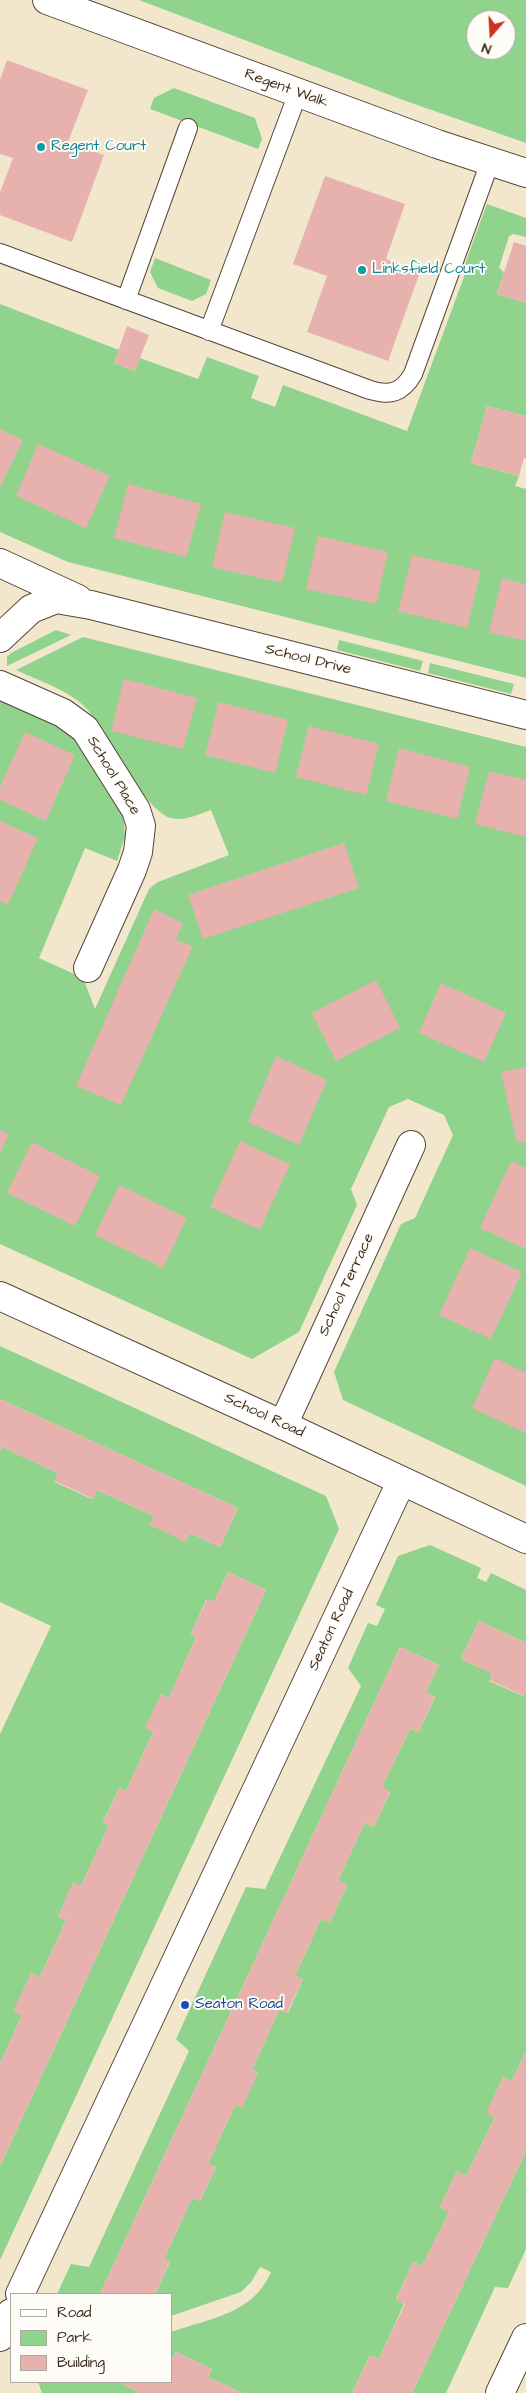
<!DOCTYPE html>
<html>
<head>
<meta charset="utf-8">
<style>
	body { margin:0 }
	#map { position:relative; width:526px; height:2393px; overflow:hidden; background:#f2e7cd; font-family:"Architects Daughter",sans-serif }
	canvas { display:block }
	.legend { position:absolute; left:10px; top:2293px; width:162px; height:90px; box-sizing:border-box; background:#fdfcf7; border:1px solid #afa8a0; margin:0; padding:6px 9px; list-style:none; font-size:15px; color:#3b2a1e }
	.legend li { display:flex; align-items:center; gap:10px; height:25px }
	.legend b { width:25px; border:1px solid #afa8a0 }
	.north { position:absolute; left:466px; top:10px; width:50px; height:50px; box-sizing:border-box; background:#fdfcf7; border:1px solid #afa8a0; border-radius:50%; rotate:199deg; font-size:14px; font-weight:700; line-height:20px; text-align:center; color:#3b2a1e }
	.north::after { content:''; display:block; margin:auto; width:18px; height:22px; background:#c8321e; clip-path:polygon(50% 0,100% 100%,50% 72%,0 100%) }
</style>
</head>
<body>
<div id="map">
<canvas width="526" height="2393"></canvas>
<ul class="legend">
<li><b style="height:6px;background:#fff"></b>Road</li>
<li><b style="height:14px;background:#8fd38c"></b>Park</li>
<li><b style="height:14px;background:#e7b2ae"></b>Building</li>
</ul>
<div class="north">N</div>
</div>
<script>
const context = document.querySelector('canvas').getContext('2d');
context.lineJoin = 'round';
function paint(path, color) { context.fillStyle = color; context.fill(path, 'evenodd'); }
function stroke(path, color, width, dash) { context.strokeStyle = color; context.lineWidth = width; context.lineCap = dash ? 'butt' : 'round'; context.setLineDash(dash || []); context.stroke(path); }
function write(font, color, halo, rows, align = 'center') {
  context.font = font + ' "Architects Daughter",sans-serif'; context.lineWidth = 4; context.setLineDash([]); context.textBaseline = 'middle'; context.strokeStyle = halo; context.fillStyle = color; for (const [text, x, y, turn = 0] of rows) {
    context.save(); context.translate(x, y); context.rotate((+turn || 0) * Math.PI / 180); context.textAlign = isNaN(turn) ? turn : align; if (halo) context.strokeText(text, 0, 0); context.fillText(text, 0, 0); context.restore();
  }
}
paint(new Path2D(`
	M139 0H526V143L403 100ZM476 20H506V50H476Z
	M174 88 255 118 262 139 258 149 150 109 154 98Z
	M487 204 526 218V237L513 234 509 236 499 268 504 272 497 294 526 303V416L487 406 471 463 519 476 515 486 526 489V678L68 562 0 532V304L119 350 114 363 135 371 140 358 198 379 207 357 259 376 251 398 275 407 283 385 407 431 468 266 465 264Z
	M155 258 211 280 206 294 192 301 158 288 150 272Z
	M56 630 71 635 7 666V657L11 653Z
	M83 637 526 747V1486L343 1400 334 1372 401 1224 415 1218 453 1135 444 1115 408 1099 389 1107 351 1189 357 1205 299 1332 252 1359 0 1244V700L72 732 123 812 125 836 117 861 85 848 39 958 83 978 95 1009 149 889 158 882 229 855 211 810C199 814 184 822 171 818 144 811 107 733 87 709 69 690 39 681 16 670Z
	M339 640 423 661 420 671 337 650Z
	M430 663 514 684 511 694 428 673Z
	M0 1346 326 1496 339 1529 0 2260V2166L266 1590 228 1572 214 1602 206 1600 191 1634 196 1637 169 1698 161 1694 146 1728 153 1732 126 1791 119 1788 103 1822 109 1825 81 1886 73 1883 58 1917 66 1920 40 1977 31 1974 14 2011 22 2015 0 2064V1734L51 1626 0 1602V1451L2 1447 58 1473 55 1482 92 1499 97 1490 154 1516 150 1525 186 1541 190 1533 220 1547 238 1508 0 1399Z
	M430 1545 481 1568 477 1578 486 1582 491 1573 526 1590V1643L479 1621 461 1659 492 1673 489 1681 523 1696 526 1691V2051L512 2081 503 2077 487 2113 495 2117 466 2176 457 2171 440 2207 449 2212 422 2266 413 2262 396 2299 404 2304 379 2359 370 2355 352 2393H242L208 2377 212 2369 176 2352 171 2360V2332C211 2318 253 2314 271 2272L260 2267 251 2282 241 2292 171 2316V2294H155L170 2262 164 2259 192 2198 200 2201 216 2167 208 2164 235 2105 258 2073 252 2070 279 2010 288 2013 303 1979 295 1976 321 1919 330 1922 347 1885 338 1880 365 1823 374 1827 390 1792 382 1787 410 1729 419 1732 435 1697 426 1692 439 1665 400 1647 100 2294H57L71 2264 89 2267 189 2051 176 2039 246 1887 265 1889 361 1686 348 1668 368 1623 377 1626 385 1609 376 1605 398 1556Z
	M526 2151V2249L508 2288 495 2287 446 2393H412Z
	M38 2382H126L124 2385 141 2393H42Z`), '#8fd38c');
paint(new Path2D(`
	M7 60 88 90 68 142 104 155 72 242 0 215V192L13 158 0 154V80Z
	M325 176 405 204 386 259 420 272 388 361 307 332 327 276 293 264Z
	M514 242 526 246V303L497 294Z
	M127 326 149 335 135 371 114 363Z
	M487 406 526 416V459L524 458 519 476 471 463Z
	M0 429 23 440 0 488Z
	M38 444 110 476 86 528 16 496Z
	M128 484 201 504 186 557 114 538Z
	M225 512 295 528 282 583 212 567Z
	M318 536 388 552 376 604 306 589Z
	M412 555 481 571 467 628 398 611Z
	M502 578 526 584V641L489 632Z
	M124 679 197 698 183 749 111 731Z
	M219 702 288 720 275 773 205 755Z
	M309 726 379 744 366 795 296 777Z
	M25 732 75 755 46 821 0 800V787Z
	M399 748 470 767 457 819 386 801Z
	M489 771 526 780V837L475 824Z
	M0 821 38 838 8 905 0 901Z
	M344 843 359 888 203 939 188 895Z
	M154 909 183 923 176 940 193 946 121 1105 76 1086Z
	M376 980 400 1028 336 1061 312 1013Z
	M441 983 506 1013 484 1062 419 1033Z
	M276 1056 327 1080 299 1145 248 1122Z
	M526 1067V1141L517 1143 501 1072Z
	M0 1130 9 1134 0 1154Z
	M240 1141 290 1164 260 1230 210 1207Z
	M32 1142 100 1176 75 1226 7 1193Z
	M511 1161 526 1168V1249L480 1228Z
	M119 1185 187 1218 163 1268 95 1235Z
	M470 1248 522 1272 491 1339 439 1315Z
	M495 1358 526 1373V1433L472 1408Z
	M0 1399 238 1508 220 1547 190 1533 186 1542 150 1525 154 1516 97 1490 93 1499 55 1481 58 1473 2 1447 0 1451Z
	M228 1572 266 1590 0 2166V2064L22 2015 13 2011 31 1973 40 1977 66 1920 58 1917 73 1882 81 1886 109 1825 103 1823 119 1788 126 1791 153 1732 145 1728 161 1694 169 1698 196 1637 191 1634 207 1599 214 1602Z
	M479 1621 526 1643V1691L524 1696 489 1680 492 1673 461 1659Z
	M400 1647 439 1665 426 1692 435 1696 419 1732 410 1729 382 1787 390 1791 374 1827 365 1823 338 1880 347 1885 330 1923 321 1919 295 1976 303 1979 287 2013 279 2010 252 2070 258 2073 242 2108 235 2105 208 2164 216 2167 200 2201 192 2198 164 2259 170 2261 155 2294H100Z
	M526 2051V2151L412 2393H352L370 2355 379 2359 392 2331 405 2304 396 2300 413 2262 422 2266 449 2212 440 2207 457 2171 466 2176 495 2117 486 2113 503 2077 512 2081Z
	M176 2352 212 2369 208 2377 242 2393H141L124 2385 126 2382H171V2360Z`), '#e7b2ae');
const service = new Path2D(`
	M0 253 370 390C390 396 402 393 413 374L490 162
	M126 300 188 128
	M209 331 298 93`);
const minor = new Path2D(`
	M47 0 437 144 526 173
	M0 563 78 599
	M0 638 31 609 56 599 91 605 526 715
	M0 685 63 713 85 729 136 810 141 826 138 852 132 870 88 968
	M283 1425 411 1145
	M20 2294 401 1482
	M0 2337 11 2313
	M500 2393 526 2338`);
const tertiary = new Path2D(`
	M0 1296 283 1425 526 1539`);
stroke(service, '#564638', 20);
stroke(minor, '#564638', 30);
stroke(tertiary, '#564638', 30);
stroke(service, '#fff', 18);
stroke(minor, '#fff', 28);
stroke(tertiary, '#fff', 28);
for (const [x, y, r, color] of [
	[41,147,5,"#0f9aa8"],
	[362,270,5,"#0f9aa8"],
	[185,2005,5,"#1a4fb4"]
]) { const dot = new Path2D(); dot.arc(x, y, r, 0, 2 * Math.PI); context.fillStyle = color; context.fill(dot); stroke(dot, '#fdfcf7', 2); }
write('15px', '#3b2a1e', '#fdfcf7', [
	["Regent Walk",286,89,20],
	["School Drive",308,660,14],
	["School Place",113,776,59],
	["School Terrace",347,1285,-65],
	["School Road",264,1416,25],
	["Seaton Road",332,1630,-65]
]);
write('15px', '#0d838f', '#fdfcf7', [
	["Regent Court",51,147],
	["Linksfield Court",372,270]
], 'left');
write('15px', '#164399', '#fdfcf7', [
	["Seaton Road",195,2005]
], 'left');
</script>
</body>
</html>
